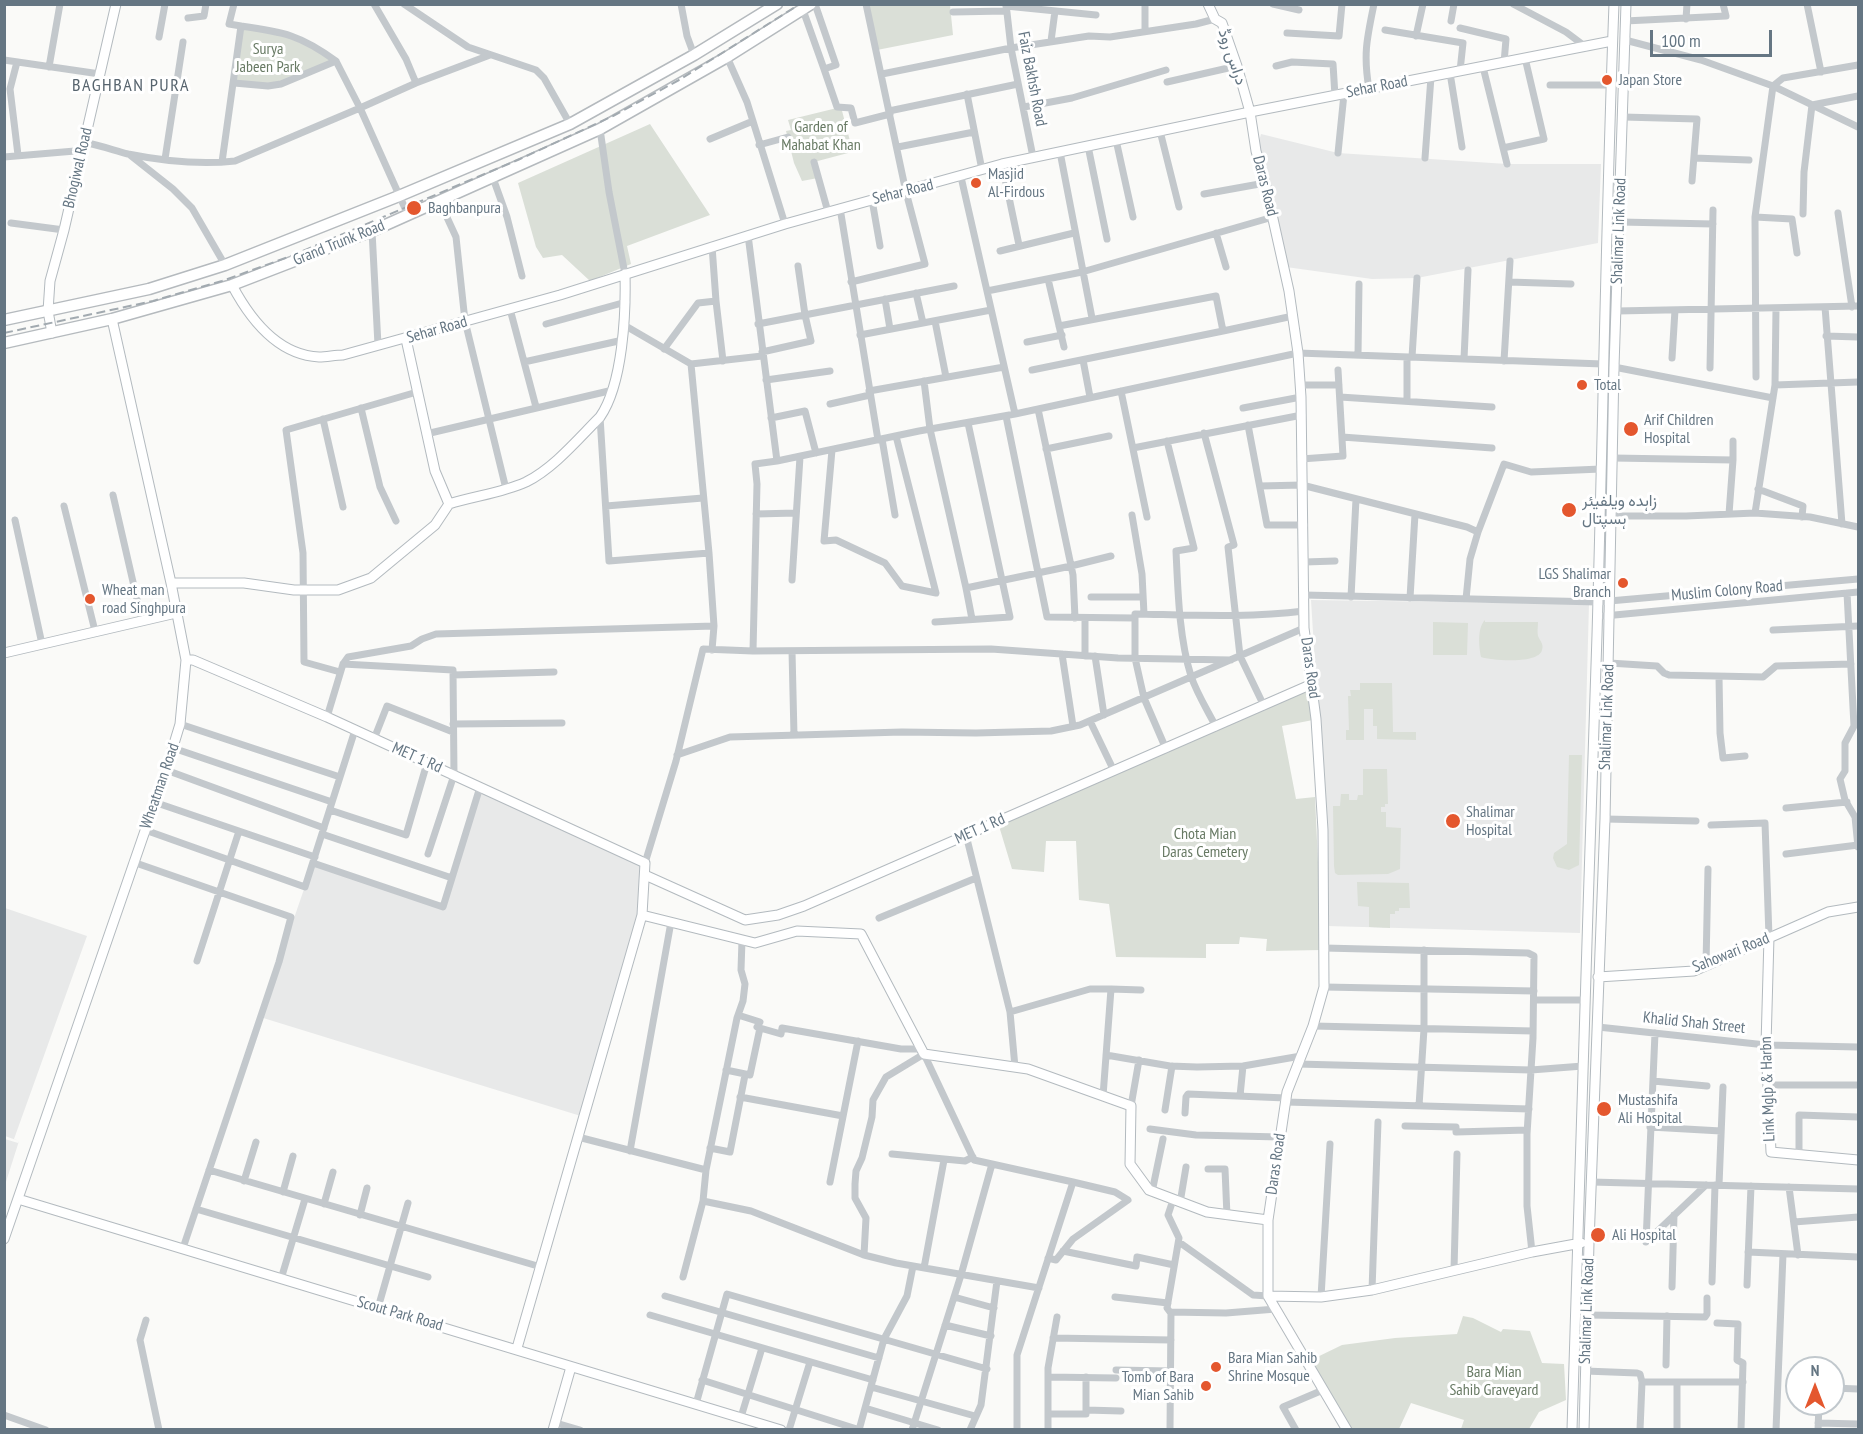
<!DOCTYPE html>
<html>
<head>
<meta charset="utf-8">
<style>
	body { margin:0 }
	#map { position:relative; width:1863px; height:1434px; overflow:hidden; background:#fafaf8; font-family:"PT Sans Narrow",sans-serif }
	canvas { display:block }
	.frame { position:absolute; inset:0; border:6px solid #657683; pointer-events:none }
	.north { position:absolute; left:1785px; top:1356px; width:60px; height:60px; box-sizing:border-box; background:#fff; border:2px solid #c1c8cd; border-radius:50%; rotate:0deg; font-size:16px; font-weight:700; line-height:24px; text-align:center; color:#657683 }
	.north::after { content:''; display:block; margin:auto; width:21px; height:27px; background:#e4572e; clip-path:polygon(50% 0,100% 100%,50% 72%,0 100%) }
	.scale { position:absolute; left:1650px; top:30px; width:122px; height:27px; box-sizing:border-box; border:3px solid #657683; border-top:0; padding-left:8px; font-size:18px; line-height:21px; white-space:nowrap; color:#657683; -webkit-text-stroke:4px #fff; paint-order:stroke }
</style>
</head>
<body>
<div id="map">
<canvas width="1863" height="1434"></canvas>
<div class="frame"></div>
<div class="north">N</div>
<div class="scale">100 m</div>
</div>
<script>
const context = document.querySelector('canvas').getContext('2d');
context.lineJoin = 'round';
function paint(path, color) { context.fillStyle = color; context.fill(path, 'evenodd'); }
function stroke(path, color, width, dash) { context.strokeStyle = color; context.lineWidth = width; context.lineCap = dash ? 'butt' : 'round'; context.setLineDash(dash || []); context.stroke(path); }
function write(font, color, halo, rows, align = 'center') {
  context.font = font + ' "PT Sans Narrow",Vazirmatn,sans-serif'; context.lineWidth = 6; context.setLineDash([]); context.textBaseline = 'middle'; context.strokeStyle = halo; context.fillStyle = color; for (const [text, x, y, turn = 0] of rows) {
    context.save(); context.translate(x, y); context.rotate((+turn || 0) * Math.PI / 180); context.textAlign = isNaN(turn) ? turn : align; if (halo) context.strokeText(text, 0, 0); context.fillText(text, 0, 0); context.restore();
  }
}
paint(new Path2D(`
	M1261 134 1338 153 1507 164H1601L1598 243 1417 278 1372 279 1286 267 1256 152Z
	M1311 600 1589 604 1580 933 1327 926 1321 762Z
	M480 787 645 863 642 915 584 1117 260 1017 313 863 442 907Z
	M5 908 87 936 14 1139 19 1141 5 1185V1139L18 1143 19 1141 5 1136Z`), '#e8e9e9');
paint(new Path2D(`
	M866 5H950L953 35 877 50Z
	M241 26 279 31 336 61 281 84 234 83Z
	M841 107 850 141 846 142 848 153 814 162 818 178 802 181 794 163 786 131 791 130 788 120Z
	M650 124 710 215 627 246 631 264 590 281 562 255 543 258 536 247 518 183Z
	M1485 620V622H1538C1538 627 1537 632 1538 636 1540 641 1544 644 1542 650 1539 664 1493 661 1481 657 1479 647 1477 628 1485 620Z
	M1433 622 1468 623 1467 655H1433Z
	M1360 683H1392L1393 732H1416V740L1377 739V726H1373V709H1364V740H1346V730H1349L1348 696H1351L1350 690H1360Z
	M1310 687 1313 720 1282 726 1296 799 1315 797 1322 950 1266 951 1267 939 1240 937 1239 944H1206V958L1116 957 1109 904 1079 900 1076 841H1046L1044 872 1012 869 999 826Z
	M1569 755H1582L1579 865 1569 870 1557 867 1553 858 1554 853 1567 844V841Z
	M1363 769H1387L1388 804H1385V807H1381V812H1386V827L1401 828 1400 869 1388 874 1338 875 1335 873 1334 866 1333 806H1340L1341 794H1349V800H1357L1358 795H1363Z
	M1357 882 1409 883 1410 908H1399V911H1395V914H1390V928L1369 927V907L1358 906Z
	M1463 1316 1473 1318 1501 1332 1503 1329 1530 1331 1542 1363 1564 1364 1566 1400 1539 1412 1529 1429H1461L1464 1420 1411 1403 1399 1429H1351L1309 1361 1342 1345 1395 1338 1457 1334Z`), '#dadfd7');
const secondary = new Path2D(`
	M1208 4 1215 19 1222 23 1237 66 1250 112 1256 151 1265 183 1289 291 1298 353 1301 397 1304 628 1316 719 1323 830 1324 987 1313 1026 1287 1092 1268 1220
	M232 285C250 319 277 355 319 357 327 357 335 355 343 355L560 295 785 224 1002 164 1250 112 1612 41
	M52 333 48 311 50 281 64 230 116 4
	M406 339 435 471 449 504
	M171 583H244L294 590H338L371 578 435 525 449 504C474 496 502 493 526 482 554 468 578 439 600 417 623 384 626 313 625 274
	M4 653 176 613
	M186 660H193L327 717 645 863 642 915 517 1348
	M645 875 745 920 778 915 804 906 1312 684
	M642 915 755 943 797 931 861 934 924 1054 1028 1069 1131 1106 1130 1164 1149 1190 1207 1212 1268 1220V1296L1347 1430
	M1769 937 1766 1045 1771 1152 1858 1160
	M1598 977 1694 971 1828 912 1858 907
	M18 1199 781 1430
	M4 1239 166 770 180 724 186 660 171 583 112 319
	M1268 1296 1321 1297 1372 1290 1532 1252 1581 1243
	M553 1430 571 1367
	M1572 1430C1578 1164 1589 900 1597 635 1603 425 1606 215 1614 4
	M1584 1430 1589 1243 1605 819 1614 367 1626 4`);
const primary = new Path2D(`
	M4 320 149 289 225 265 399 196 570 124 694 55 777 4
	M4 343 112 319 232 285 372 231 600 129 727 57 811 4`);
stroke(secondary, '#b3babf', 11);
stroke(primary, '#b5babe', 13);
stroke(new Path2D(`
	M234 4 229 24 241 26
	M374 4 406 59 416 83
	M404 4 468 47 536 70 544 78 570 124
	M681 4 687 36 694 55
	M815 4 836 65 824 69 837 107 851 108 855 123 890 114
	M1006 4 1011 48 1033 157
	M1145 4V31
	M1273 4 1299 10
	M1513 4 1566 32 1586 47
	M1807 4 1821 72
	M1006 6 1096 15
	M803 10 824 69
	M953 12 1006 11
	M188 18 204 16 206 4
	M1686 19 1687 4
	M1451 21 1454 4
	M1625 21 1726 16 1723 4
	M1460 28 1506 39 1504 63
	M1385 30 1463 43 1460 71
	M1287 33 1339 36 1342 4
	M1416 36 1423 4
	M159 37 165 4
	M1625 40 1701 60 1773 86 1858 127
	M1051 41 1055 11
	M727 57 747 102 785 224
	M4 60 100 74
	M17 62 10 89 18 155
	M1276 66 1292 62 1333 64 1335 96
	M49 67 60 4
	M1483 67 1507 164
	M1450 73 1462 147
	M882 74 1011 48 1089 36 1110 37 1196 24 1215 19
	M1167 82 1237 66
	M234 83 268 86 281 84 336 61 360 108 416 83 490 55
	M1550 85H1611
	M1369 89C1363 54 1367 38 1374 4
	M967 94 982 170
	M1024 107 1072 98 1166 70
	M889 111 1018 84
	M1623 117 1697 119 1692 181
	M600 129 609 192 625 274
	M1160 131 1179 207
	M710 139 753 121
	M1116 140 1133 217
	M83 142C99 145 113 150 128 154 163 161 200 165 235 161L360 108 408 215
	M759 145 788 137
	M1088 146 1107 239
	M898 147 974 132
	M1503 148 1544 139 1525 58
	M1060 152 1092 318
	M1338 153 1344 94
	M130 155 173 189 192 208 225 265
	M4 157 75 151 81 152
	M1425 158 1431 77
	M1694 158 1749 160
	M165 159 183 42
	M222 162 241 26C284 32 300 35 336 61
	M814 162 828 212
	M1002 164 1019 245
	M961 177 1015 414
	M493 178 507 217 522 276
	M1204 194 1265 183
	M439 200 456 237 465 321 506 489
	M872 200 880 246
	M840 208 878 440
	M1838 213 1852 307
	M1803 214 1804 172 1812 105 1858 96
	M1755 217 1792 219 1797 253
	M1620 222 1713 224
	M11 223 64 230
	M372 231 378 345
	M1216 233 1226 267
	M748 235 777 461
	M712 246 716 301 723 361
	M1000 251 1074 233
	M1048 279 1064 347
	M851 282 925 264 906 192 866 4
	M1509 282 1571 284
	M987 291 1082 272 1273 217
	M916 293 923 323
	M885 299 890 329
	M1825 307 1842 524
	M510 309 536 407
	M1617 311 1858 306
	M935 321 946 377
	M546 324 626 302
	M758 324 954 286
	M624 325 691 364 762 356
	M1059 326 1216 296 1223 331 1293 316
	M860 335 991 310
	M1826 336 1858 337
	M1027 342 1062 335
	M664 349 698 303 716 301
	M762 352 811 341 805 315 798 266
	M1358 355 1359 284
	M1412 357 1417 278
	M1672 358 1675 310
	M1464 359 1468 270
	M1083 360 1090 397
	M1504 361 1510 261
	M524 362 623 340
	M691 364 709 553 714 626 712 650
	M1614 367 1773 398
	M1710 368 1713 210
	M1032 370 1223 331
	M1756 377 1755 217 1773 86 1783 78 1858 65
	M766 380 830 371
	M924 381 930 429 966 588
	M1300 385H1339
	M1775 385 1858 382
	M869 391 1004 367
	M1121 391 1147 517
	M1340 397 1492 407
	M1407 401V357
	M830 404 870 395
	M361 408 380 487 396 521
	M1243 408 1301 397
	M1038 409 1073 575 1075 618
	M1006 416 1047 617 1135 618
	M600 417 609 561 709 553
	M771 418 805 411 816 453
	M323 419 343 507
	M1248 425 1267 525H1304
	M1204 433 1234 545 1228 547 1240 656 1264 706
	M426 434 613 390
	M1342 437 1492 448
	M882 439 895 515
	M1167 441 1194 548 1176 551C1178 592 1179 637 1191 676 1197 694 1208 711 1216 727
	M1133 448 1302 415
	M1046 449 1109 436
	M832 450 824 541 836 540 885 563 902 586 936 593 896 436
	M1613 458 1733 460V441
	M1301 459 1343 456 1338 370
	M1260 486 1302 485 1467 527 1478 532 1504 464 1531 472 1601 469
	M1758 489 1803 506 1802 517
	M113 495 142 621
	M64 506 95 631
	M606 506 703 498
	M1755 513 1775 385 1776 308
	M756 514 796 513
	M1729 514 1733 460
	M1132 515 1142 574 1144 614
	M1612 516H1686L1755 513 1810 517 1858 527
	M15 520 42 644
	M1305 562 1335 561
	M792 580 800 457
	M1847 593 1854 726 1845 743V771L1840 779 1845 800 1855 817 1858 847
	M1304 595 1598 602 1858 579
	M1091 597H1143
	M1351 597 1356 499
	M1410 598 1415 514
	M1466 599 1470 559 1478 532
	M1604 616 1858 592
	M972 619 966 588 1071 566 1111 556
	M935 622 1010 617 968 423
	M1773 630 1858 626
	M753 651 757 484 755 464 777 461 919 431 1015 414 1298 353 1603 364
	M792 651 794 735
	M1062 654 1073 726
	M1085 656V618
	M1095 656 1104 715
	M1609 663 1657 666 1664 673 1669 675 1763 677 1776 666 1851 664
	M343 664 453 670 454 775 428 854
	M340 672 304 662 303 553 286 430 417 392
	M453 675 554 672
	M1719 677 1720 733 1723 758 1745 756
	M327 717 343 664 348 657 411 646 422 639 436 634 714 626
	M1090 721 1114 771
	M180 724 340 777
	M453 724 562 723
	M374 739 387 706 453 732
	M173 748 332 802
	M1166 749 1144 698 1135 658V614C1191 615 1249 618 1304 611
	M677 755 730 737 902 732 976 733 1051 731 1080 725 1304 628
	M166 770 324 828
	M154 802 315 857
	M1786 808 1847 802
	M330 810 406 835 427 763
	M1605 819 1696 821
	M1711 825 1765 823 1769 937
	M145 830 305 887 355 730
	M322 834 452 878
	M966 835 1010 1012 1015 1067
	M1786 854 1858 845
	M133 862 291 917 279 962 183 1248
	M313 863 443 907 480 787
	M645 863 676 761 703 649 753 651 991 649 1118 658 1231 660
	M879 918 976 878
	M1324 948 1528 953 1534 956 1533 1038 1527 1134V1206L1532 1252
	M197 961 239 831
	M1706 965 1708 869
	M1324 987 1534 991
	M1534 1000H1584
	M1010 1012 1090 989H1111
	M738 1015 760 1022 757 1027 760 1028 781 1034 782 1028 901 1049H922
	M1313 1026 1533 1031
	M1598 1027 1766 1045 1858 1047
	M1655 1033 1646 1242 1706 1185
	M1106 1055 1170 1066 1197 1067 1243 1066 1301 1056
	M1297 1064 1531 1070 1583 1066
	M726 1070 750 1075 760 1028
	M1653 1081 1707 1086
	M1769 1085H1858
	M1103 1096 1111 989 1141 990
	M1240 1096 1243 1066
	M740 1097 843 1116
	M1286 1102 1529 1109
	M1131 1106 1139 1060
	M1419 1106 1424 1029V950
	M1165 1110 1172 1066
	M1185 1113 1186 1097 1188 1094 1286 1098
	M1405 1126 1456 1127V1132L1527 1130
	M1650 1127 1721 1131
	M1150 1129 1196 1135 1280 1137
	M578 1137 706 1170 703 1201 683 1277
	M710 1148 730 1152 745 1075
	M630 1151 671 922
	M892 1154 965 1161 973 1157
	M1799 1155V1115L1858 1117
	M1208 1169H1225L1227 1216
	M209 1170 541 1267
	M706 1170 737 1018 743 1001 745 984 741 970 742 940
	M244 1181 256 1142
	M830 1182 858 1041
	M1591 1182 1858 1189
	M1719 1185 1723 1087
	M1789 1187 1798 1255
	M283 1192 293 1156
	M1152 1192 1163 1139
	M1173 1200 1168 1215 1179 1238 1167 1308 1170 1312 1226 1313 1276 1309
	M703 1201 751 1211 864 1255 896 1263 1039 1288
	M1180 1203 1186 1167
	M324 1204 333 1172
	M196 1209 428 1277
	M360 1215 367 1188
	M1794 1222 1858 1217
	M1179 1242 1253 1295 1268 1296
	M1063 1251 1136 1266 1137 1257 1174 1265
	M1748 1252 1858 1257
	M864 1255 866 1218 855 1198V1184L856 1171 862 1158 872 1117 873 1100 886 1077 924 1054 974 1160 1073 1182 1017 1355V1430
	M1048 1258 1056 1260 1073 1239 1128 1200 1115 1192 1073 1182
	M924 1268 944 1160
	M1454 1270 1457 1154
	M281 1279 305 1199
	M1712 1282 1715 1185
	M1747 1285 1751 1186
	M1672 1287 1674 1215
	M1372 1290 1378 1122
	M665 1296 879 1358
	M954 1297 994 1308
	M1115 1297 1168 1303
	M1321 1297 1330 1144
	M378 1308 408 1203
	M650 1315 873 1380
	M1588 1315 1705 1317 1707 1314V1298
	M146 1320 140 1340 159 1430
	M1717 1323 1738 1324 1737 1360 1743 1363 1741 1430
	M945 1325 991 1336
	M1053 1338 1171 1340
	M1666 1365 1667 1316
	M1116 1370 1170 1371
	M1585 1371 1637 1373 1640 1374 1642 1382
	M1048 1377 1116 1378
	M702 1380 860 1430
	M871 1387 975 1416
	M1833 1388 1858 1389
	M696 1404 727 1294 987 1369
	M865 1408 938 1430
	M1086 1410 1121 1411
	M1048 1414H1086V1377
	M4 1415 46 1430
	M741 1417 762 1348
	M556 1423 580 1430
	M1818 1423 1858 1424
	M789 1430 810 1362
	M859 1430 884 1339 907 1296 913 1266
	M912 1430 961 1275 992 1164
	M970 1430 981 1405 997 1281
	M1048 1430V1368L1057 1317
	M1170 1430 1171 1312
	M1296 1430 1283 1407 1323 1390
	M1640 1430 1642 1382H1743
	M1677 1430V1382
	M1776 1430 1783 1254
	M1818 1430 1819 1404`), '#c3c8cc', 7);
stroke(secondary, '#fff', 9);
stroke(primary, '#fff', 10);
stroke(new Path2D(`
	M4 333 153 301 222 281 291 256 520 159 613 116 679 80 800 4`), '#a2aab0', 2, [9, 4.5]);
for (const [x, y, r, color] of [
	[1607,80,6,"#e4572e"],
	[976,183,6,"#e4572e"],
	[414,208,8,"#e4572e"],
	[1582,385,6,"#e4572e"],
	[1631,429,8,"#e4572e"],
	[1569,510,8,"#e4572e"],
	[1623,583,6,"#e4572e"],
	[90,599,6,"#e4572e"],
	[1453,821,8,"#e4572e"],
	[1604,1109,8,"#e4572e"],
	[1598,1235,8,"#e4572e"],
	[1216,1367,6,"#e4572e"],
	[1206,1386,6,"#e4572e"]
]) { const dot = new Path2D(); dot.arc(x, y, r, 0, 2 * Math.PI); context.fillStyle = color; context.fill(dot); stroke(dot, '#fff', 2); }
write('16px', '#687a64', '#fff', [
	["Surya",268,49],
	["Jabeen Park",268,67],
	["Garden of",821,127],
	["Mahabat Khan",821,145],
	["Chota Mian",1205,834],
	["Daras Cemetery",1205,852],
	["Bara Mian",1494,1372],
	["Sahib Graveyard",1494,1390]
]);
write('16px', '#657683', '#fff', [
	["دراس روڈ",1232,57,71],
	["Faiz Bakhsh Road",1032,79,79],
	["Sehar Road",1377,87,-11],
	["Bhogiwal Road",78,168,-77],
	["Daras Road",1265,186,76],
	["Sehar Road",903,192,-14],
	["Shalimar Link Road",1619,231,-88],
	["Grand Trunk Road",339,243,-22],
	["Sehar Road",437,330,-16],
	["Muslim Colony Road",1727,591,-5],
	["Daras Road",1310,668,82],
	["Shalimar Link Road",1607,717,-88],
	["MET 1 Rd",417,758,24],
	["Wheatman Road",160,786,-71],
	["MET 1 Rd",980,829,-24],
	["Sahowari Road",1731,953,-22],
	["Khalid Shah Street",1694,1023,6],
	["Link Mglp & Harbn",1768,1089,-92],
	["Daras Road",1276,1164,-82],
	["Shalimar Link Road",1587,1311,-88],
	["Scout Park Road",400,1314,16]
]);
write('16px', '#657683', '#fff', [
	["Japan Store",1619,80],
	["Masjid",988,174],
	["Al-Firdous",988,192],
	["Baghbanpura",428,208],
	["Total",1594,385],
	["Arif Children",1644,420],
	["Hospital",1644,438],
	["زاہدہ ویلفیئر",1582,501],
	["ہسپتال",1582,519],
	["LGS Shalimar",1611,574,"right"],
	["Branch",1611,592,"right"],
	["Wheat man",102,590],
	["road Singhpura",102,608],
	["Shalimar",1466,812],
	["Hospital",1466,830],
	["Mustashifa",1618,1100],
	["Ali Hospital",1618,1118],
	["Ali Hospital",1612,1235],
	["Bara Mian Sahib",1228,1358],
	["Shrine Mosque",1228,1376],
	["Tomb of Bara",1194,1377,"right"],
	["Mian Sahib",1194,1395,"right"]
], 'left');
context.letterSpacing = '1.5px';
write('18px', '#57646e', '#fff', [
	["BAGHBAN PURA",131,86]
]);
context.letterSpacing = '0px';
</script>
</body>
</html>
